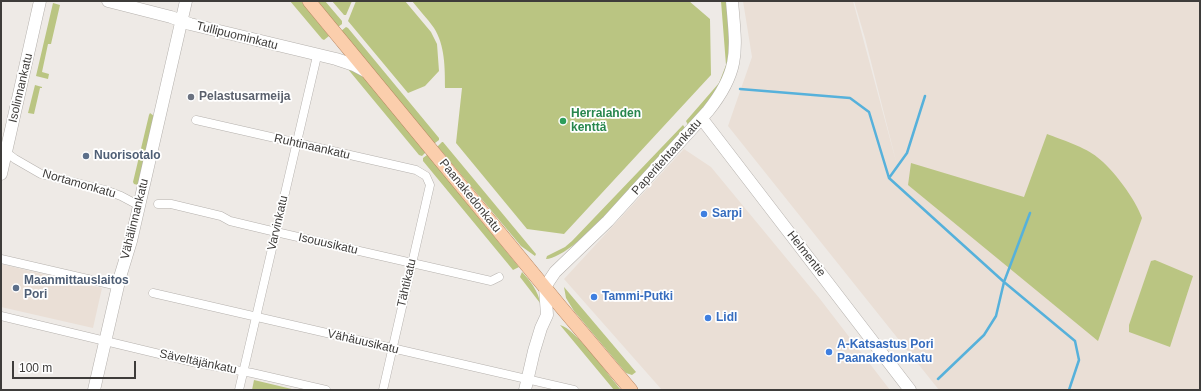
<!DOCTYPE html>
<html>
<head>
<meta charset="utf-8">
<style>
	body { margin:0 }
	#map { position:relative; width:1201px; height:391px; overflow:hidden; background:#eeeae6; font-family:Arial,sans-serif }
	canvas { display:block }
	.frame { position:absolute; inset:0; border:2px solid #3e3c3a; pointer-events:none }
	.scale { position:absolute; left:12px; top:361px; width:124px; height:18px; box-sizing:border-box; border:2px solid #3e3c3a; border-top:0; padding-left:5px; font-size:12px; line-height:14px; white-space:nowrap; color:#3e3c3a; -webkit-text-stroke:3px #fff; paint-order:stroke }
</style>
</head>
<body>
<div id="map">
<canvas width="1201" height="391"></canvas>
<div class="frame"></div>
<div class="scale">100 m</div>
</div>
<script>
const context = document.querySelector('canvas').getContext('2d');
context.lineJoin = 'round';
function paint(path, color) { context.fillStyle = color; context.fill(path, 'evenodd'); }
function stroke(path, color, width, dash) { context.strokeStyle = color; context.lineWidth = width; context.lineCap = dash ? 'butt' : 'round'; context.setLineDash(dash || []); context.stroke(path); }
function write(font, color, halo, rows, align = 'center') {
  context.font = font + ' Arial,sans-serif'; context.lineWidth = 3.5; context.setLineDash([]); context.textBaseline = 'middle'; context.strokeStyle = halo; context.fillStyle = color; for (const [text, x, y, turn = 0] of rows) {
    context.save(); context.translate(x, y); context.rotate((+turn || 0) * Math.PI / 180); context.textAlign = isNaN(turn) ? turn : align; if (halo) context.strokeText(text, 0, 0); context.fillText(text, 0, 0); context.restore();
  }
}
paint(new Path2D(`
	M743 1H853L897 165 865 38 854 1H1200V390H939L728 126 752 57Z
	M684 149 711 167 820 299 890 390H662L564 279Z
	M1 264 102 288 93 328 1 307Z`), '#eadfd6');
paint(new Path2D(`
	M290 1H301L329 36 324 40 322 39Z
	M317 1H325L342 21V24L338 27 336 26Z
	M332 1H352L346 15H344Z
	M356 1H405L431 32 437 44 439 71 425 86 408 93 348 21Z
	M412 1H689L710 19 711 75 564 234 527 229 456 143 462 88H445C445 68 445 45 434 28 427 18 419 10 412 1Z
	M721 1H727L730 56 721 84 712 98 688 125 686 121 719 83 726 65Z
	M53 3 60 5 51 44H48L42 72 49 74 48 79 36 76Z
	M346 27 348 28 439 138V140L435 143H433L341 31Z
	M347 68 361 74 426 152 422 156 419 155Z
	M35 85 42 87V88H40L34 114 28 113Z
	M150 113 154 116 138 185 134 184 133 182 149 115Z
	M683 125 685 128C664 152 576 259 546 259L547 256 565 247 572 241Z
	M1047 134C1060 139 1087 148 1097 157 1113 169 1136 200 1142 218L1098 341 908 185 911 163 1024 197Z
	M442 142H443L536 254 535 256 521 246 438 147V146Z
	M427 155H428L519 267 513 270 423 161V158Z
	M1155 260 1193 276 1170 347 1129 332V325L1151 261Z
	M522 272C529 279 539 292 540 303L520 277Z
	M564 287 636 372 632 375 626 373 574 311 566 298Z
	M560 325C576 329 609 376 621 390H614Z
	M254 380 296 390H249H252Z`), '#bac582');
stroke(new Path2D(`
	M740 89 850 98 869 112 889 178 1004 282 1075 341 1079 360 1069 390
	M889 178 907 153 925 96
	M938 379 984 335 996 316 1004 282 1030 213`), '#56b1db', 2.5);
const street = new Path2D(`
	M196 120 416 170 426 176 430 185 383 390
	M3 150 15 159 41 174 105 190 121 196 138 205
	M158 204H171L221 216 230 221 276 232 491 281 499 277
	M1 259 118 286
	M153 293 574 390
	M1 316 197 363 252 373 326 390
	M239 390 317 56`);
const secondary = new Path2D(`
	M108 1 171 17 190 24 336 59 354 65 367 72
	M702 119 910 390
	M1 174 40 1
	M94 390 120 277 131 241 186 1
	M525 390 534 351 541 328 547 315 545 287 555 272 608 221 708 111C741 70 736 49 732 1`);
const primary = new Path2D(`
	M309 1 561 307 631 390`);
stroke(street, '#b5b1ad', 9);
stroke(secondary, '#b5b1ad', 13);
stroke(primary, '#b88560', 14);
stroke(street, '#fff', 8);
stroke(secondary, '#fff', 12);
stroke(primary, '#fbceac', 13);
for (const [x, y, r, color] of [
	[191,97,4,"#6b7280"],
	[563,121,4,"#2e9e5b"],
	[86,156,4,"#5c6f8a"],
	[704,214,4,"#3f7fe0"],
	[16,288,4,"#5c6f8a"],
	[594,297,4,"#3f7fe0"],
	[708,318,4,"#3f7fe0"],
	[829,352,4,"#3f7fe0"]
]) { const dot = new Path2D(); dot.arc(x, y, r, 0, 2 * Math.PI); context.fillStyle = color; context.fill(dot); stroke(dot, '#fff', 1.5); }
write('12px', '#3e3c3a', '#fff', [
	["Tullipuominkatu",237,36,14],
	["Isolinnankatu",21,88,-77],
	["Ruhtinaankatu",312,147,13],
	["Paperitehtaankatu",667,157,-48],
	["Nortamonkatu",79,184,16],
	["Paanakedonkatu",470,196,51],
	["Vähälinnankatu",135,219,-76],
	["Varvinkatu",278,223,-77],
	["Isouusikatu",328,244,13],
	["Helmentie",806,254,52],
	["Tähtikatu",407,283,-77],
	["Vähäuusikatu",363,342,13],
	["Säveltäjänkatu",198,362,12]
]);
write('bold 12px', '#5b616d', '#fff', [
	["Pelastusarmeija",199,97]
], 'left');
write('bold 12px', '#27864d', '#fff', [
	["Herralahden",571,114],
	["kenttä",571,128]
], 'left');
write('bold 12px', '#4e5e75', '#fff', [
	["Nuorisotalo",94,156],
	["Maanmittauslaitos",24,281],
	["Pori",24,295]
], 'left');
write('bold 12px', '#366cbe', '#fff', [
	["Sarpi",712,214],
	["Tammi-Putki",602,297],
	["Lidl",716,318],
	["A-Katsastus Pori",837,345],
	["Paanakedonkatu",837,359]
], 'left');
</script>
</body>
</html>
